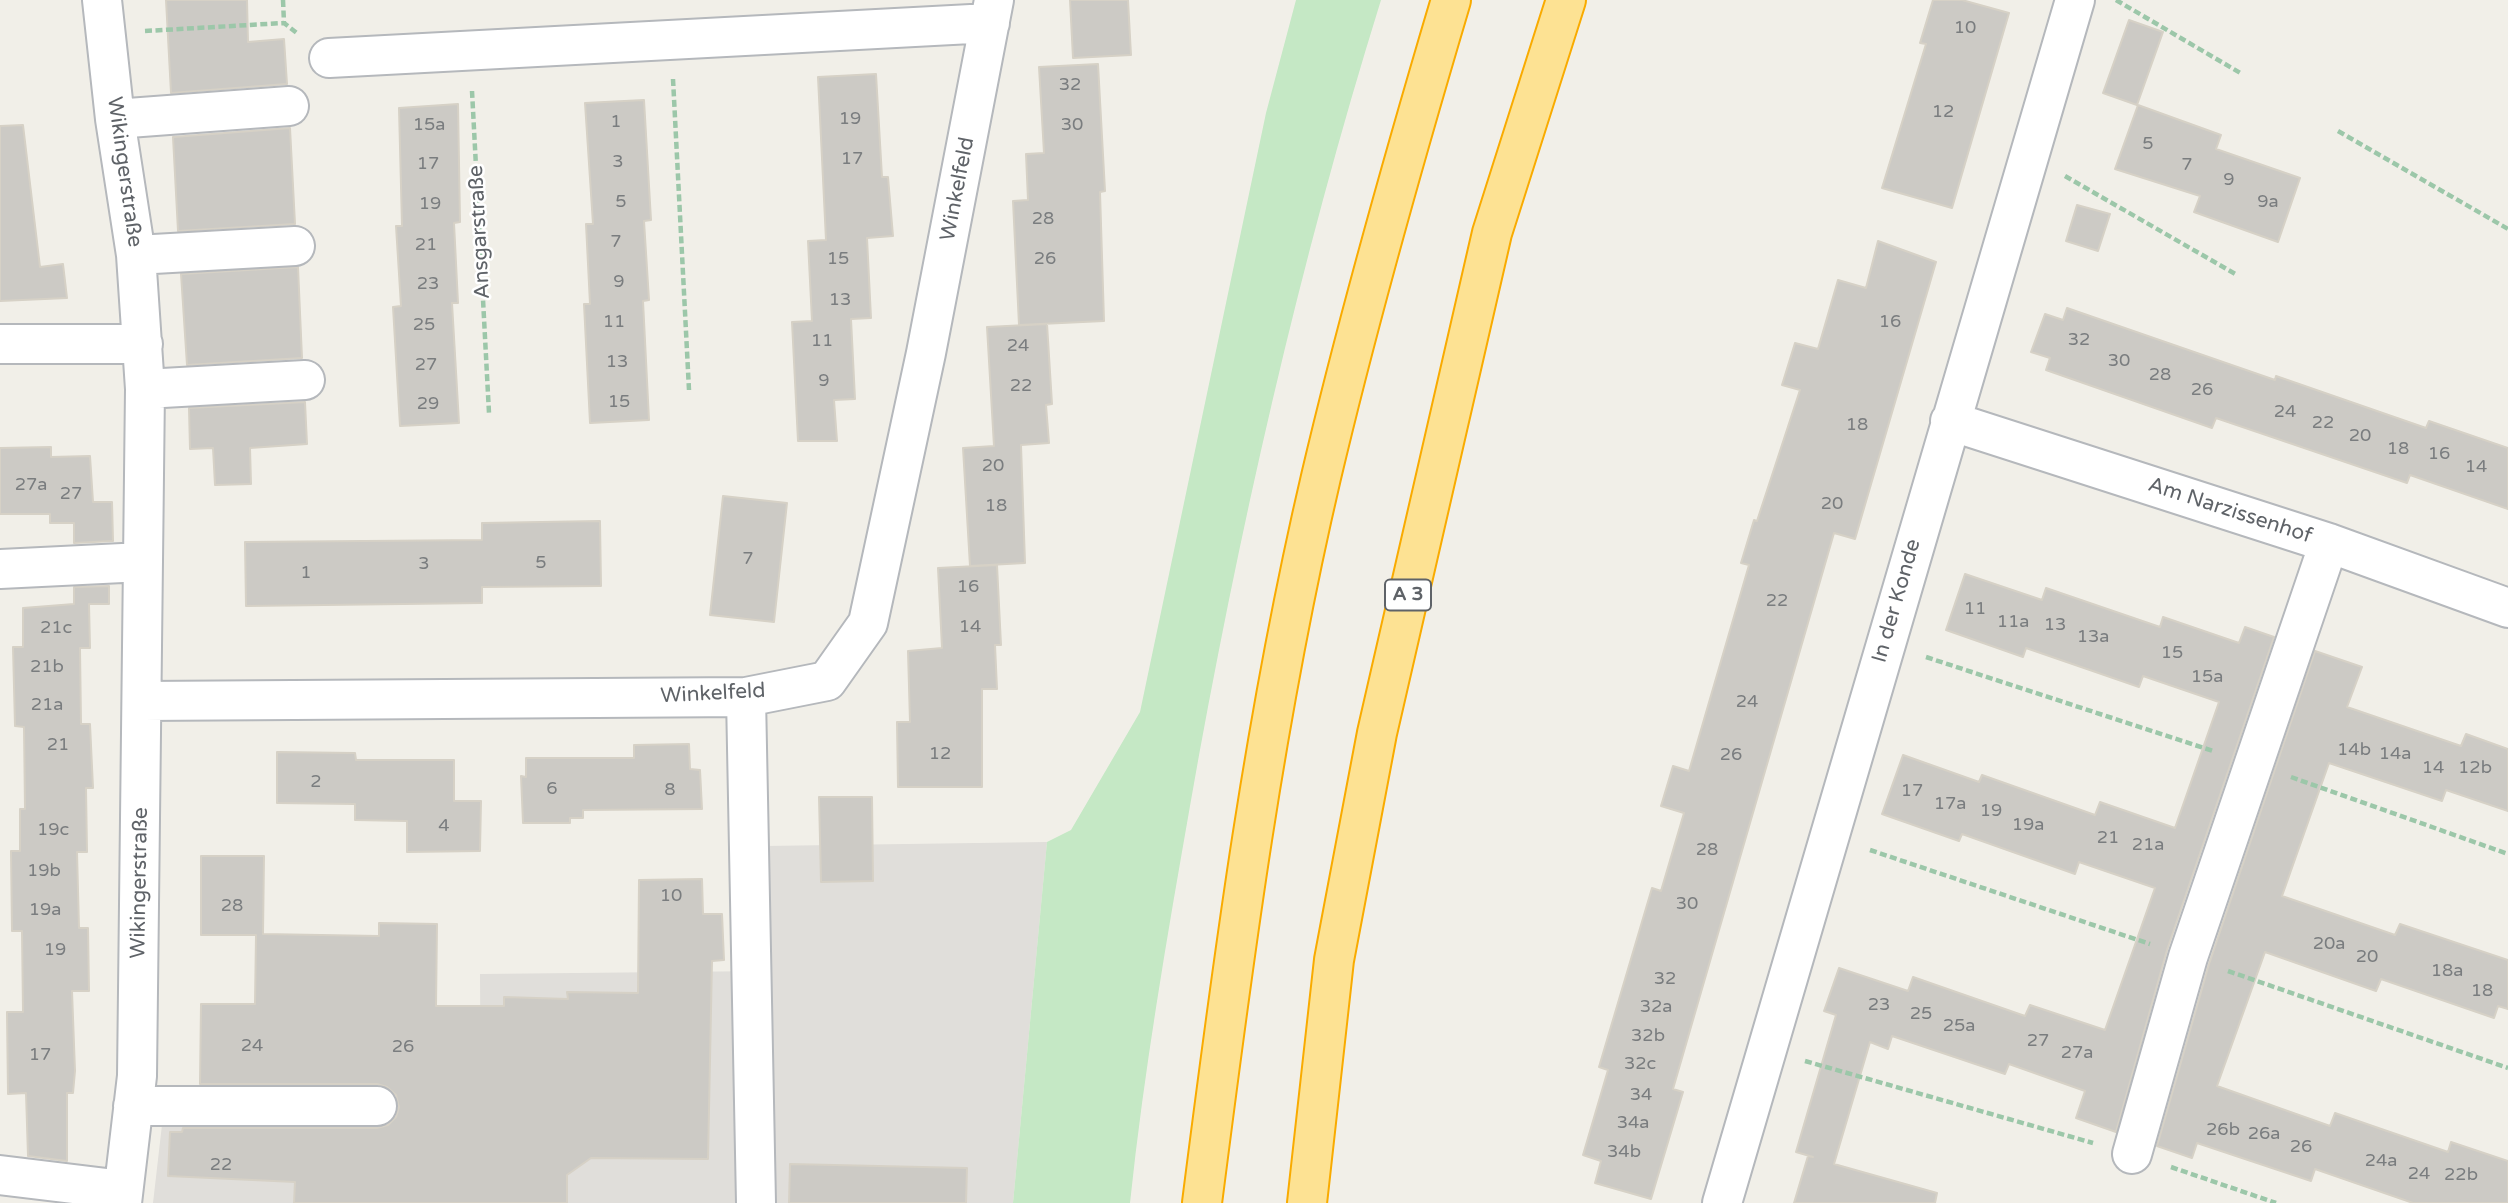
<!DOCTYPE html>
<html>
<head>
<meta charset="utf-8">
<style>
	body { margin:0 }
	canvas { display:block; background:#f1efe8 }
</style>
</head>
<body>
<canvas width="2508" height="1203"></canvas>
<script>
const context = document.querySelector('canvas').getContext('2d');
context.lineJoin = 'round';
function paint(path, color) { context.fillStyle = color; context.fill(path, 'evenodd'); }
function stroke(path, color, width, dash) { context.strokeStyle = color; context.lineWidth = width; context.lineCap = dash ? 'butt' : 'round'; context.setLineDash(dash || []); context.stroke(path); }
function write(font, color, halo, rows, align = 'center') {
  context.font = font + ' "Varela Round",sans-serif'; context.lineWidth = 5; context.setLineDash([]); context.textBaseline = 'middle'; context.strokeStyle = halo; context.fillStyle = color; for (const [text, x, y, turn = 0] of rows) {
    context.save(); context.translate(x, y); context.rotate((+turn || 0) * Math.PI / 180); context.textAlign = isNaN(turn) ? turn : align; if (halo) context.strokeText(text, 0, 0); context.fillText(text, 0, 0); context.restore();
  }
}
paint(new Path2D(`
	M1047 842 1013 1203H153L163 1116 481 1126 480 974 766 971 764 846Z`), '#e0deda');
paint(new Path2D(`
	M1296 0H1381C1299 263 1238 534 1190 806 1167 937 1144 1070 1130 1203H1013L1047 842 1071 830 1140 712 1266 113Z`), '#c5e8c5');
const building = new Path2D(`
	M166 0H247L248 42 284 39 287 84 171 93Z
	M1070 0H1128L1131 55 1073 58Z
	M1933 0H1962L2009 13 1952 208 1882 188 1926 44 1920 43Z
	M2129 20 2163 32 2137 105 2103 93Z
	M1098 64 1105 191 1100 192 1104 321 1019 325 1013 201 1028 200 1026 154 1044 153 1039 67Z
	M876 74 882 177H888L893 236 867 238 871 318 851 319 855 399 834 400 837 441H798L792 322 812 321 808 241 826 240 818 77Z
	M644 100 651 220 644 221 649 300 643 301 649 420 590 423 584 304H590L586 224H593L585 103Z
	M458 104 460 222 454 223 458 303H452L459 423 400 426 393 307 401 306 396 226H402L399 108Z
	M2138 105 2221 135 2216 149 2300 178 2278 242 2194 212 2200 196 2115 169Z
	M23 125 40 267 63 264 67 298 0 301V126Z
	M290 128 295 224 178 231 173 137Z
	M2077 205 2110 214 2098 251 2066 241Z
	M1878 241 1936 262 1855 539 1834 533 1673 1089 1683 1092 1651 1199 1595 1183 1601 1161 1583 1155 1608 1070 1599 1067 1652 888 1661 891 1684 813 1661 806 1673 766 1689 771 1749 565 1741 563 1754 520 1757 521 1800 390 1782 385 1795 343 1818 349 1838 280 1866 288Z
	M298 267 302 358 187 365 181 274Z
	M2067 308 2275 380 2276 376 2426 428 2429 421 2508 448V509L2410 475 2407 483 2216 418 2212 428 2046 370 2050 358 2031 352 2045 314 2063 320Z
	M1047 324 1052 404 1046 405 1049 443 1021 445 1025 563 970 566 963 448 994 446 987 327Z
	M305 402 307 444 250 448 251 484 215 485 213 448 190 449 189 408Z
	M51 447V457L90 456 93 502H112L113 541 74 543V523H50V514H0V448Z
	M723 496 787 503 774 622 710 615Z
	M600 521 601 586 482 587V603L246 606 245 542 482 540V523Z
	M997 565 1001 645H995L997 689H982V787H898L897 722H910L908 651 942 648 938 568Z
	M1965 574 2042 600 2046 588 2160 627 2163 617 2239 643 2245 627 2274 637 2167 950 2116 1132 2076 1118 2085 1091 2009 1064 2005 1074 1892 1036 1888 1049 1870 1042 1834 1164 1937 1193 1935 1203H1794L1808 1156 1813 1157 1796 1152 1836 1015 1824 1011 1839 968 1908 991 1913 977 2025 1016 2030 1005 2105 1030 2155 888 2079 862 2075 874 1962 834 1959 841 1882 814 1903 755 1979 782 1982 775 2095 815 2100 802 2175 828 2219 702 2143 676 2139 687 2026 648 2023 657 1946 630Z
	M109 586V604H89L90 648H80L81 724H90L93 788H86L87 852H77L79 928H88L89 991H72L75 1071 73 1093H67V1161L28 1156 26 1093 8 1094 7 1012H23L22 931H12L11 851H20V809H25L24 727 15 726 13 647H23V608L74 604V587Z
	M2315 651 2362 667 2347 707 2461 746 2466 734 2508 749V811L2446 790 2442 801 2329 763 2282 896 2395 935 2400 924 2508 960V1009L2498 1006 2494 1018 2381 979 2376 991 2265 952 2217 1086 2330 1126 2335 1113 2448 1152 2451 1142 2508 1161V1203H2413L2315 1169 2311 1181 2197 1143 2192 1158 2157 1146 2209 964Z
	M689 744 690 769 700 770 702 809 583 810V818H570V823H523L521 776 526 777V758H634V745Z
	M277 752 355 753 356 760H454V801H481L480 851 407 852V821L355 820V804L277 803Z
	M819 797H872L873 881 821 882Z
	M201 856H264L263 934 379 936V923L437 924 436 1006H504V997L568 999 567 992 638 993 639 880 702 879 703 914H722L724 960 712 961 708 1159 591 1158 567 1175V1203H294L295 1182 168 1176 170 1132H182L183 1128H377L388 1125 396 1117 399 1107 396 1095 387 1087 377 1084H200L201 1004H255L256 935H201Z
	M790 1164 967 1168 966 1203H789Z`);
paint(building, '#cccac5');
stroke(building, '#d6d1c6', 2);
const minor = new Path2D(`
	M102 0 115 119 136 255 145 389 137 1076 122 1203
	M329 58 990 23
	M115 119 289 106
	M136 255 295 246
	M0 344H143
	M145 389 305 380
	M1950 421 2329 543 2508 608
	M0 569 143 562
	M746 697 756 1203
	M143 701 746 697 827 681 868 623 926 353 994 0
	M133 1106H377
	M2132 1154 2188 957 2329 543
	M0 1175 123 1190
	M1722 1203 2075 0`);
const highway = new Path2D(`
	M1202 1203C1233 960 1265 716 1321 477 1359 316 1404 158 1451 0
	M1307 1203 1334 960 1377 733 1492 233 1566 0`);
stroke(minor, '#b5b8bc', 42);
stroke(highway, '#f9ab00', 42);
stroke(new Path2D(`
	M283 0 284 23 298 34
	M2116 0 2242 74
	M145 31 284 23
	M673 79 689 390
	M472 91 489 413
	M2338 131 2508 229
	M2065 176 2237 275
	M1926 657 2213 751
	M2291 777 2508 854
	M1870 850 2150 944
	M2228 971 2508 1068
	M1805 1061 2093 1143
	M2171 1167 2276 1203`), '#9cc7a9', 4.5, [7, 3.5]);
stroke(minor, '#fff', 38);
stroke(highway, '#fde293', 38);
write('18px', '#7a7d7f', null, [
	["10",1965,28],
	["32",1070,85],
	["12",1943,112],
	["19",850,119],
	["1",616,122],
	["15a",429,125],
	["30",1072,125],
	["5",2148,144],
	["17",852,159],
	["3",618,162],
	["17",428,164],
	["7",2187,165],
	["9",2229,180],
	["5",621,202],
	["9a",2268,202],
	["19",430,204],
	["28",1043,219],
	["7",616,242],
	["21",426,245],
	["15",838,259],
	["26",1045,259],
	["9",619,282],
	["23",428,284],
	["13",840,300],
	["11",614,322],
	["16",1890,322],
	["25",424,325],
	["32",2079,340],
	["11",822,341],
	["24",1018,346],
	["30",2119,361],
	["13",617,362],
	["27",426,365],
	["28",2160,375],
	["9",824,381],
	["22",1021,386],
	["26",2202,390],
	["15",619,402],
	["29",428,404],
	["24",2285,412],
	["22",2323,423],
	["18",1857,425],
	["20",2360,436],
	["18",2398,449],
	["16",2439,454],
	["20",993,466],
	["14",2476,467],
	["27a",31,485],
	["27",71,494],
	["20",1832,504],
	["18",996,506],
	["7",748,559],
	["5",541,563],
	["3",424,564],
	["1",306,573],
	["16",968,587],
	["22",1777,601],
	["11",1975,609],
	["11a",2013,622],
	["13",2055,625],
	["14",970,627],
	["21c",56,628],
	["13a",2093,637],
	["15",2172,653],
	["21b",47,667],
	["15a",2207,677],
	["24",1747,702],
	["21a",47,705],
	["21",58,745],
	["14b",2354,750],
	["12",940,754],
	["14a",2395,754],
	["26",1731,755],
	["14",2433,768],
	["12b",2475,768],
	["2",316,782],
	["6",552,789],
	["8",670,790],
	["17",1912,791],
	["17a",1950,804],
	["19",1991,811],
	["19a",2028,825],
	["4",444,826],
	["19c",53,830],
	["21",2108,838],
	["21a",2148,845],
	["28",1707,850],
	["19b",44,871],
	["10",671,896],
	["30",1687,904],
	["28",232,906],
	["19a",45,910],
	["20a",2329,944],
	["19",55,950],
	["20",2367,957],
	["18a",2447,971],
	["32",1665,979],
	["18",2482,991],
	["23",1879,1005],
	["32a",1656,1007],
	["25",1921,1014],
	["25a",1959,1026],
	["32b",1648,1036],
	["27",2038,1041],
	["24",252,1046],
	["26",403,1047],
	["27a",2077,1053],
	["17",40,1055],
	["32c",1640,1064],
	["34",1641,1095],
	["34a",1633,1123],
	["26b",2223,1130],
	["26a",2264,1134],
	["26",2301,1147],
	["34b",1624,1152],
	["24a",2381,1161],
	["22",221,1165],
	["24",2419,1174],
	["22b",2461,1175]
]);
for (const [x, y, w] of [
	[1408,595,46]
]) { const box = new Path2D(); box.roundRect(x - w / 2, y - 15.5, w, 31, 5); context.fillStyle = '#fff'; context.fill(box); stroke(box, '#5f6368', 2); }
write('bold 19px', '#5f6368', null, [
	["A 3",1408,595]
]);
write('21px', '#5f6368', '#fff', [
	["Wikingerstraße",124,172,82],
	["Winkelfeld",958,189,-79],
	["Ansgarstraße",480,232,-93],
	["Am Narzissenhof",2230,511,18],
	["In der Konde",1897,601,-74],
	["Winkelfeld",713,694,-3],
	["Wikingerstraße",140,883,-89]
]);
</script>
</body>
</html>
